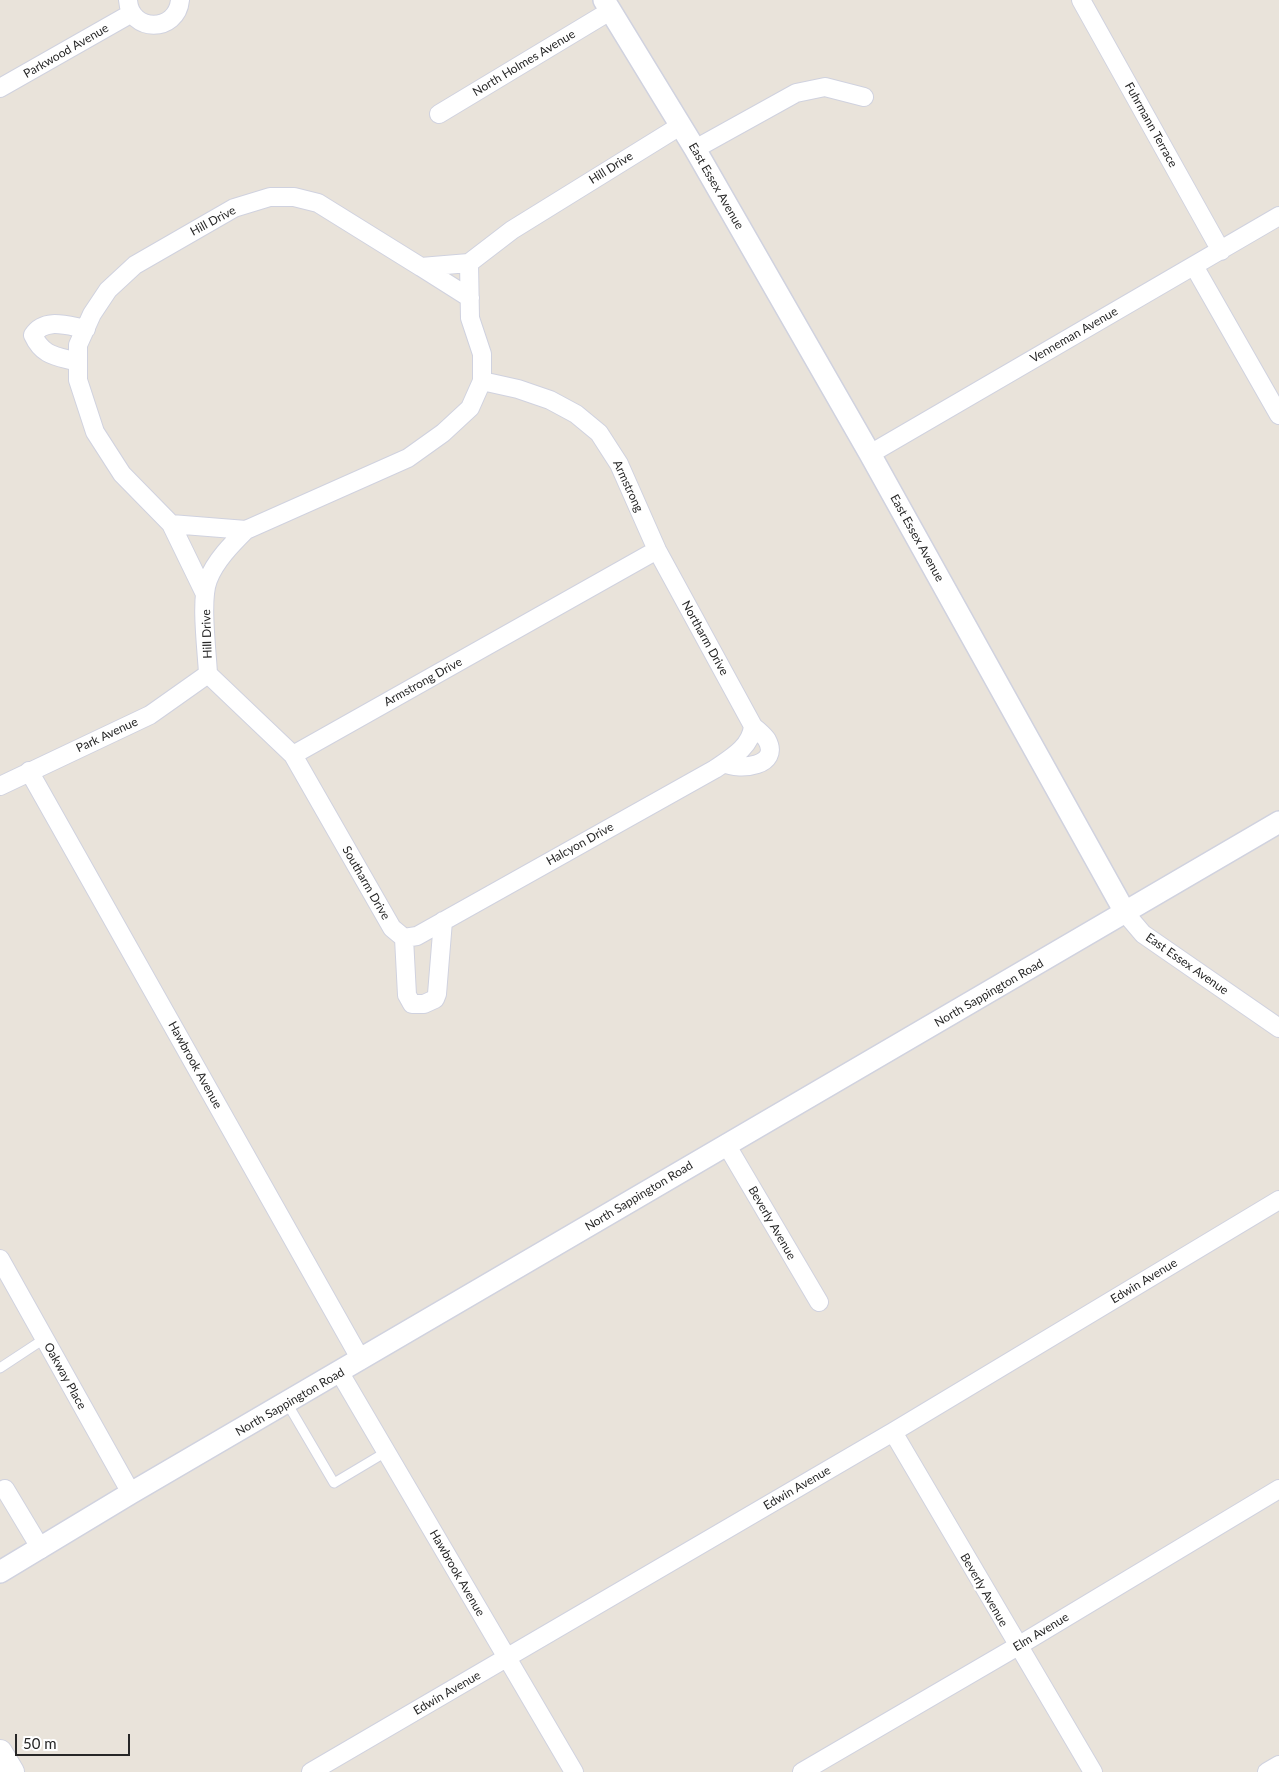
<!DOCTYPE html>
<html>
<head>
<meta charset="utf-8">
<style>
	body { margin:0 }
	#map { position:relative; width:1279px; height:1772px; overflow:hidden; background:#e9e3da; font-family:Lato,sans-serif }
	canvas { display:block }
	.scale { position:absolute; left:15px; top:1734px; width:115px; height:22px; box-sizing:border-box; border:2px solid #272727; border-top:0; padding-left:6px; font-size:15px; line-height:18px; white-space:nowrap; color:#272727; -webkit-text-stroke:4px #fff; paint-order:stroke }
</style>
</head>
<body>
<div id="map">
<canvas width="1279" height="1772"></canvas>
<div class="scale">50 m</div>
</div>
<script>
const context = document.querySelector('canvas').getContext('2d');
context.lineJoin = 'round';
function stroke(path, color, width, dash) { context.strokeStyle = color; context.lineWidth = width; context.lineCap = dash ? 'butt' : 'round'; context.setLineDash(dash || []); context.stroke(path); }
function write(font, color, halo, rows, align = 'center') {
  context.font = font + ' Lato,sans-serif'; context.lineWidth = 4.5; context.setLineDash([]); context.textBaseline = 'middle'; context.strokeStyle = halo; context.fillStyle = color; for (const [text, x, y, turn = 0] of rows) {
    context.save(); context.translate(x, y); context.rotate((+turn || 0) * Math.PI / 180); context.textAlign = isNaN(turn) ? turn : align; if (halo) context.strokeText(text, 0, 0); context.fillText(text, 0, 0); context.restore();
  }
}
const service = new Path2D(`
	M0 1368 44 1339
	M287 1403 334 1483 386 1452`);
const minor = new Path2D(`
	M128 0C130 33 177 33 180 0
	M1081 0 1221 251
	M0 88 132 13
	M439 114 610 11
	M695 149 796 93 825 87 864 97
	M1194 266 1279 415
	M421 267 470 298
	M78 362C57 356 43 357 33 335 45 317 68 326 86 329
	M870 454 1279 216
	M171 524 246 530 408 458 443 433 470 408 482 381V354L470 318 469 263 512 230 680 126
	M205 594 171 524 122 474 95 432 78 380V345L92 314 108 290 135 265 234 208 270 197H294L318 203 421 267 469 263
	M208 674 293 755 392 928 404 938
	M208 674C207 651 200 600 208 580 215 561 232 544 246 530
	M293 755 657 550
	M724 763C740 771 781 766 767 740 764 735 757 730 753 726
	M29 771 361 1360
	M0 786 150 715 208 674
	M1126 914 1143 934 1279 1028
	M404 938 417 936 715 769C731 758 751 747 753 726L657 550 619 464 599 433 576 414 550 400 518 389 482 381
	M404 938 407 995 412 1004H424L435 999 437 994 443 921
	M726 1144 819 1302
	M0 1259 131 1493
	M340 1373 574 1772
	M893 1432 1093 1772
	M5 1489 41 1549
	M311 1772 893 1432 1279 1200
	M802 1772 1018 1646 1279 1489
	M1267 1772 1279 1765`);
const tertiary = new Path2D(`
	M604 0 695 149 870 454 1126 914
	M0 1572 131 1493 1279 822`);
const secondary = new Path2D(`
	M0 1752 12 1772`);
stroke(service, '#d0d2df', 11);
stroke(minor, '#d0d2df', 20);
stroke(tertiary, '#d0d2df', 24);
stroke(secondary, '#d0d2df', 26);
stroke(service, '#fff', 9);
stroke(minor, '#fff', 18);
stroke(tertiary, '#fff', 21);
stroke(secondary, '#fff', 24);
write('12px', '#272727', '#fff', [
	["Parkwood Avenue",66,51,-30],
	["North Holmes Avenue",524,63,-31],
	["Fuhrmann Terrace",1151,125,61],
	["Hill Drive",611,168,-32],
	["East Essex Avenue",716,186,60],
	["Hill Drive",213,221,-28],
	["Venneman Avenue",1074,335,-30],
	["Armstrong",628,486,65],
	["East Essex Avenue",917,538,61],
	["Hill Drive",207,634,-92],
	["Northarm Drive",705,638,61],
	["Armstrong Drive",423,682,-29],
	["Park Avenue",107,735,-25],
	["Halcyon Drive",580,844,-29],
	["Southarm Drive",366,883,60],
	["East Essex Avenue",1187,964,35],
	["North Sappington Road",989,993,-30],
	["Hawbrook Avenue",195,1065,61],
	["North Sappington Road",639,1196,-31],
	["Beverly Avenue",772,1223,60],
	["Edwin Avenue",1144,1281,-31],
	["Oakway Place",65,1376,61],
	["North Sappington Road",290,1402,-30],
	["Edwin Avenue",797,1488,-30],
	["Hawbrook Avenue",457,1573,60],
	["Beverly Avenue",984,1590,60],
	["Elm Avenue",1041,1632,-31],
	["Edwin Avenue",447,1693,-30]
]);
</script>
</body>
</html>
